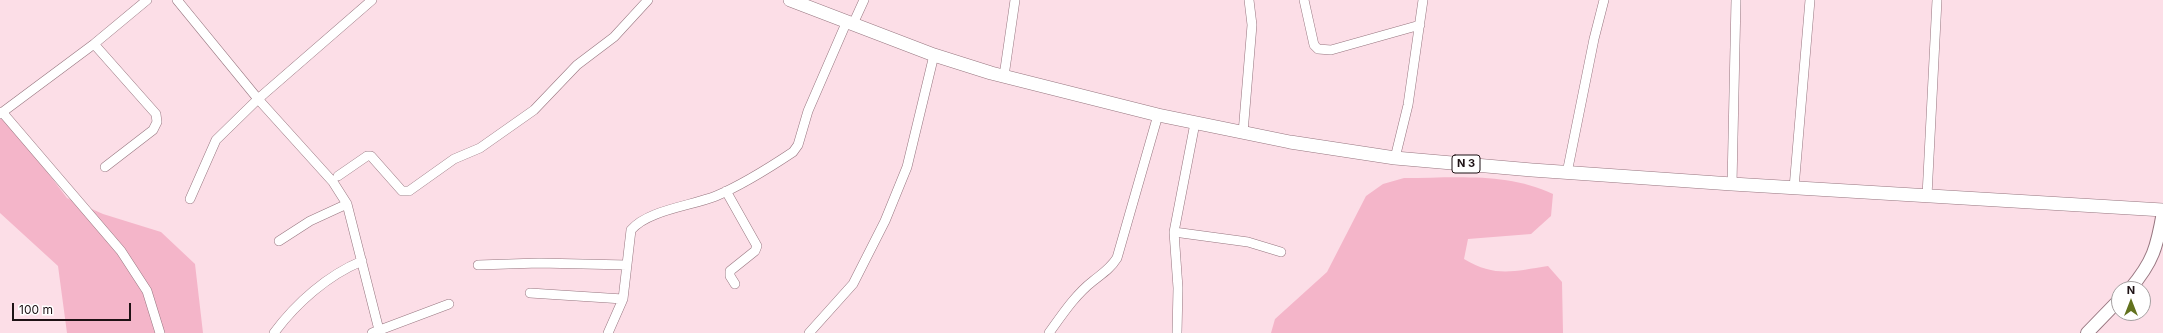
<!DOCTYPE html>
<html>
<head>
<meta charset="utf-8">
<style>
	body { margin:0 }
	#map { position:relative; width:2163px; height:333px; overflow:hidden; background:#fcdee7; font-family:Inter,sans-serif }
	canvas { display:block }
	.north { position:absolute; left:2111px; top:281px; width:40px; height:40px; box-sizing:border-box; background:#fff; border:1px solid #a5a0a1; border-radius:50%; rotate:0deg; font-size:11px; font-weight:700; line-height:16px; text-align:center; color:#1d1114 }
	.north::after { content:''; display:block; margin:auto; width:14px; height:18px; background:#62721e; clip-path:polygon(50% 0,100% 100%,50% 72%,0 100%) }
	.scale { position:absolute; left:12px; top:303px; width:119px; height:18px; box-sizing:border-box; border:2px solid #1d1114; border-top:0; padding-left:5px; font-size:12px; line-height:14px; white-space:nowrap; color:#1d1114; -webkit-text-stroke:3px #fff; paint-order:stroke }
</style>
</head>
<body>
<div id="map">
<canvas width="2163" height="333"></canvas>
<div class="north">N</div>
<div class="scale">100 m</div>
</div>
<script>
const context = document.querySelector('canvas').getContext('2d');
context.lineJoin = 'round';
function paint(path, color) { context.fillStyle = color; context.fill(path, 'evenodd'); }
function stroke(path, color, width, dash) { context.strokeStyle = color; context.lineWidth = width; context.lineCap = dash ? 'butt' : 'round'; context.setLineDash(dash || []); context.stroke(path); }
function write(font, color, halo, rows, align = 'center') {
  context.font = font + ' Inter,sans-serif'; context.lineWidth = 4; context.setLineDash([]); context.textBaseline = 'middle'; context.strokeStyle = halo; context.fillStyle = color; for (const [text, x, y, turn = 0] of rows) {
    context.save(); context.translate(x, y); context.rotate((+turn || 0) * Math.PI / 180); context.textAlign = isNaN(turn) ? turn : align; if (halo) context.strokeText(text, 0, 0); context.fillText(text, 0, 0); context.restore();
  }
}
paint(new Path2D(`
	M0 115 20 136 67 198 103 214 161 232 195 264 203 333H67L58 266 0 213Z
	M1404 178C1454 178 1507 172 1553 194L1551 216 1531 234 1468 239 1464 259C1496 278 1514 271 1548 266L1562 282 1563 333H1271L1275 319 1327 272 1366 196 1383 184Z`), '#f4b5c9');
const minor = new Path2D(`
	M177 0 258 99 333 182 347 204 379 330
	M1304 0 1314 45 1318 49 1331 50 1420 25
	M853 24 864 0
	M94 44 156 114 157 122 153 130 105 167
	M1004 76 1015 0
	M2 112 121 251 147 291 160 333
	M0 114 94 44 147 0
	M1243 133 1252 25 1249 0
	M1395 158 1408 105 1423 0
	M1567 173 1594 39 1604 0
	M338 176 367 156H371L402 191H409L454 159 480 148 534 110 577 65 614 37 648 0
	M1732 184 1736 0
	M1794 188 1810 0
	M726 191 757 246 755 251 730 271V276L735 284
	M1927 196 1937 0
	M190 199 216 140 258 99 372 0
	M1174 232 1248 242 1281 252
	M279 241 310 221 347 204
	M478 265 539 263 627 265
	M530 293 623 299
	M274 333C296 303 328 275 362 261
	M372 333 449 304
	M608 333 623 299 631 230C648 210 691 206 716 196 742 185 769 168 793 152L798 145 808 111 847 21
	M809 333 853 284 885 221 907 167 934 55
	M1049 333C1062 315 1075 295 1093 281 1103 273 1110 269 1117 258L1158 115
	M1177 333 1178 288 1174 232 1195 123`);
const major = new Path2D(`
	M2130 289C2153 262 2157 247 2163 212
	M2087 333 2119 300`);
const highway = new Path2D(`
	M790 0 934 55 991 73 1158 115 1290 142 1395 158 1532 170 1732 184 2163 210`);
stroke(minor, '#96757f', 10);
stroke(major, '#96757f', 14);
stroke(highway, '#96757f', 14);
stroke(minor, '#fff', 9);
stroke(major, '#fff', 12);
stroke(highway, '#fff', 13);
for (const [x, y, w] of [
	[1466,164,28]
]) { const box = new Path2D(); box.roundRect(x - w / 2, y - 9, w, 18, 3); context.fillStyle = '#fff'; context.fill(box); stroke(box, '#1d1114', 1); }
write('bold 11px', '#1d1114', null, [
	["N 3",1466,164]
]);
</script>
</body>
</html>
